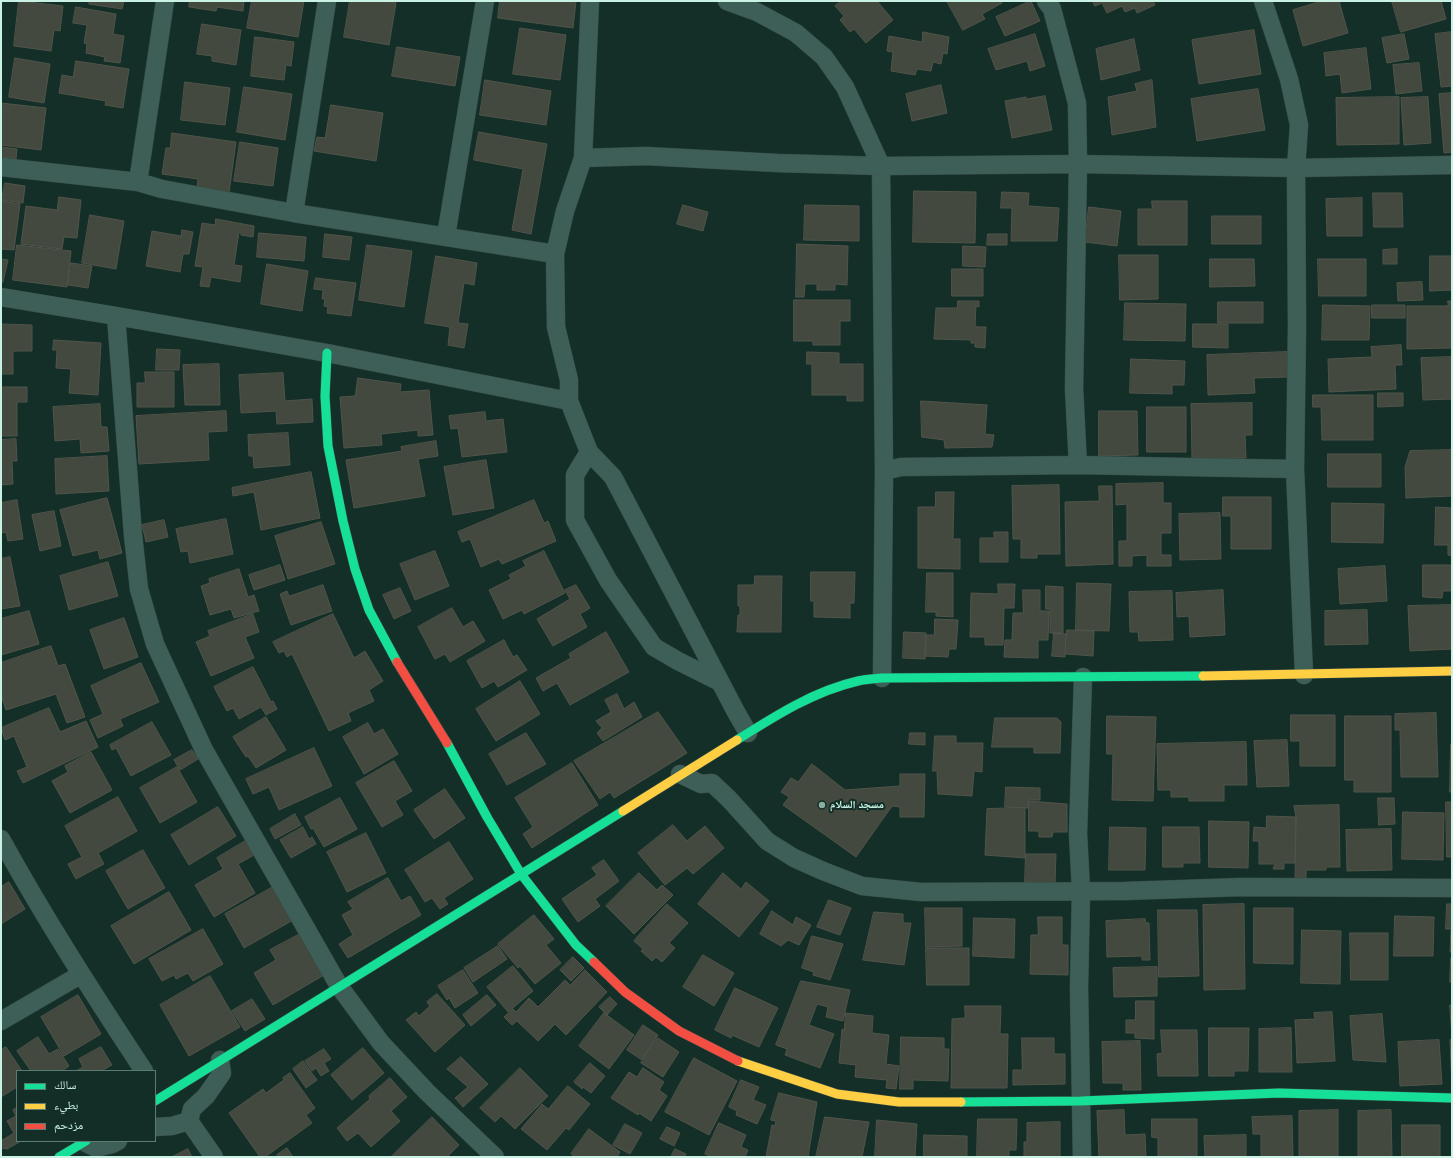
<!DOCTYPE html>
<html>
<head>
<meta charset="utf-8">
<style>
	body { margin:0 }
	#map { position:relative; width:1453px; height:1158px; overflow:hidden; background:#142f28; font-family:"PT Sans","Noto Naskh Arabic",sans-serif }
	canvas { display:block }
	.frame { position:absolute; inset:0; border:2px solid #c9f2e4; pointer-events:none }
	.legend { position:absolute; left:16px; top:1070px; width:140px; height:72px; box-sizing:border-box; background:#122e26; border:1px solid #5b7c72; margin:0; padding:5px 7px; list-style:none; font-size:12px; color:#c9f2e4 }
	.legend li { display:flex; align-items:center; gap:8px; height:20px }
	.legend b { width:20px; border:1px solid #5b7c72 }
</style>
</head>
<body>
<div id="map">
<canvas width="1453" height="1158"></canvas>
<div class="frame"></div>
<ul class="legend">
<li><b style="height:5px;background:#16e098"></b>سالك</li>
<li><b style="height:5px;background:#ffcf43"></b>بطيء</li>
<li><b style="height:5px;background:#f24e42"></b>مزدحم</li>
</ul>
</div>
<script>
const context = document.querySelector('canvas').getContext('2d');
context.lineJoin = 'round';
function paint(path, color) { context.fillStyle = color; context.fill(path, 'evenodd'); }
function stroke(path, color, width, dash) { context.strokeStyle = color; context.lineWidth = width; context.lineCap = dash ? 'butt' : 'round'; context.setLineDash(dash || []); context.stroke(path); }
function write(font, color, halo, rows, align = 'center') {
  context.font = font + ' "PT Sans","Noto Naskh Arabic",sans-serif'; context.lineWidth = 4; context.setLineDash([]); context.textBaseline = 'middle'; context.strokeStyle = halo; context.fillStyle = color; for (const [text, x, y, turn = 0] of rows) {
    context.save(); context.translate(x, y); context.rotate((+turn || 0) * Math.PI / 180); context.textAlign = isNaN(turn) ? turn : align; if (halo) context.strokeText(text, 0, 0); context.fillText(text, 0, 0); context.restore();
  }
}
const building = new Path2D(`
	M19 1 63 6 60 31 54 30 51 51 14 46Z
	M90 1H124L122 9 89 4Z
	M190 1H244L243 11 217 7 216 11 189 7Z
	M252 1H304L298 37 247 28Z
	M350 1H385L396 3 389 45 344 37Z
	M500 1H576L573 28 498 18Z
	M842 1H877L893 20 866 43 854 29 850 32 840 20 844 16 835 6Z
	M947 1H1001L1002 3 982 14 985 19 963 30Z
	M1031 1 1040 21 1005 36 996 17Z
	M1093 1H1153L1155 5 1137 13 1135 8 1125 12 1122 6 1107 13 1102 3 1095 6Z
	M1323 1H1339L1348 33 1303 46 1293 10Z
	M1392 1H1441L1446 19 1401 32Z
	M76 7 116 14 113 34 124 36 120 63 104 61 105 57 86 53 87 44 84 43 87 25 73 23Z
	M202 24 241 30 236 65 212 61V56L197 54Z
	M520 28 566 35 560 80 513 74Z
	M1254 30 1261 74 1199 84 1192 40Z
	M923 32 949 37 947 54 943 53 941 64 933 62 931 71 917 69 915 75 891 71 893 52 887 51 889 36 922 42Z
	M1452 32V86L1441 87 1435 34Z
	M1035 34 1045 66 1030 71 1027 61 996 70 988 49Z
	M1404 34 1409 59 1387 63 1382 38Z
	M255 37 294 42 291 66 286 65 284 80 251 76Z
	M1134 39 1140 70 1101 80 1096 49Z
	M397 47 460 57 455 86 392 76Z
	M1366 48 1371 89 1342 93 1340 74 1326 76 1324 53Z
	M15 58 50 64 44 103 9 97Z
	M76 61 129 69 123 108 105 105 106 101 59 93 62 75 73 77Z
	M1419 63 1422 91 1396 94 1393 65Z
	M485 80 551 91 546 125 480 115Z
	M1152 80 1156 127 1112 135 1108 97 1137 91 1135 84Z
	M185 82 230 88 225 125 181 120Z
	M941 85 947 113 912 121 906 94Z
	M244 87 292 94 285 140 237 132Z
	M1258 89 1265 130 1197 141 1191 99Z
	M1452 93V152L1444 153 1439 94Z
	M1045 96 1052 130 1012 138 1005 101 1026 97V99Z
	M1399 97V144L1337 145 1336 98Z
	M1428 97 1431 143 1404 145 1401 98Z
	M1 103 46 108 41 150 1 145Z
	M331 105 383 113 376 161 314 151 317 137 325 138Z
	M479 132 547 144 531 234 512 230 523 169 474 160Z
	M172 133 236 142 229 193 197 188 198 179 162 174 166 148H170Z
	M240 142 278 148 273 186 234 181Z
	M1 147 17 149 16 159 1 157Z
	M5 183 25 186 23 203 2 200Z
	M914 191 976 192 975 243 913 242Z
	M1002 192 1029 193 1028 206 1059 208 1057 241H1011L1012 208H1001Z
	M1373 193H1402L1403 227H1374Z
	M59 197 81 200 77 238 64 237 62 249 21 244 26 206 57 210Z
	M1362 198V236H1327L1326 199Z
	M1 201 20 204 14 250 1 249Z
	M1152 201H1187V245H1138V209H1152Z
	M683 205 708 212 703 231 677 224Z
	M805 205 859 206V241L804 240Z
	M1089 207 1121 211 1117 246 1085 242Z
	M90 215 124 221 116 269 82 263Z
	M1212 216H1261V244H1212Z
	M216 219 254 226 253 237 241 235V233L239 232 234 265 242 266 240 282 211 277 209 287 200 286 203 267 195 266 202 223 215 225Z
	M182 230 193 232 189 254H183L180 272 146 266 152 231 181 236Z
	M259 233 306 237 304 261 257 257Z
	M325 234 352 237 349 260 323 257Z
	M988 234H1007V245H987Z
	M797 244 848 246 847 285 835 284V290H817V284H805L804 297H796Z
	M17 245 71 251 67 287 13 280Z
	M367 245 412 251 404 307 359 300Z
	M963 246 986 247 985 267 963 266Z
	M1397 249V264H1383V250Z
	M1119 255H1158V299L1120 300Z
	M436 256 477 263 474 285 464 283 458 323 468 324 464 348 448 345 450 327 425 323Z
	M1430 256H1452V290L1430 291Z
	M1 259 8 260 3 282H1Z
	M1210 259H1254L1255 286 1210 287Z
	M1318 259H1366V296H1319Z
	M71 263 92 266 88 288 68 285Z
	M267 264 308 271 302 311 261 304Z
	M952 269H983V296H952Z
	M316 278 356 283 351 316 327 313 328 307 324 306 325 299H322L323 290 314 289Z
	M1422 282 1423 300 1398 301 1397 283Z
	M794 300H850V321H840V345H813V341H794Z
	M958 301H979V307L976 306 975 325 977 327H986L985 348 975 347V343H971V340L934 339 936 308H957Z
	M1448 301H1452V348L1407 349V306H1448Z
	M1218 302H1263V323H1218Z
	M1125 303 1186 304 1185 341 1124 340Z
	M1323 305 1370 306 1369 340H1322Z
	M1372 305H1405V318H1372Z
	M1 324 32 325V351H13V374H1Z
	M1193 324H1228V348L1193 347Z
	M54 340 101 343 98 395 69 393 71 369 56 368 57 350H53Z
	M1401 345 1402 365H1395L1396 389 1329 392 1328 359 1372 357 1371 347Z
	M157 349 180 350 179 370H156Z
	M807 352 839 353V364H863V401H847V395H812V364H807Z
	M1287 352 1288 377 1254 378 1255 393 1208 395 1207 355Z
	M1452 357V399L1423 400 1421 358Z
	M1131 359 1185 361 1184 385H1172V394L1130 393Z
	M219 364 220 405H185L183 365Z
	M145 372H174V407H137V383H145Z
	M283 373 285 401 312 399 313 422 277 424 276 411 241 413 239 375Z
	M358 378 401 384 400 392 429 390 433 435 418 436V430L381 434 382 445 344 448 340 397 355 396Z
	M1 387H27V402H17V436H1Z
	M1378 393H1403V406L1378 407Z
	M1313 395H1373V440H1322L1321 407H1313Z
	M921 401 987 405 985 434 994 435 992 447 945 448 944 440 922 437Z
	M1252 403V435H1245L1246 458 1192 459 1191 404Z
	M100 404 101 427H107L109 451 81 453 80 439 55 441 53 407Z
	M1147 407H1186V452H1147Z
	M226 411 227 431 208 432 209 460 139 464 136 416Z
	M1099 411H1137L1138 455 1099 456Z
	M485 412 486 421 503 419 507 452 462 457 458 428 451 429 449 416Z
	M288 433 290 465 254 468 253 456H249L248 435Z
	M16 439 17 461H12L13 484 1 485V440Z
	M436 441 438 456 418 459 425 496 354 508 346 460 402 451 401 447Z
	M1452 450V496L1406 498 1405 467 1410 451Z
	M1328 454H1381V487H1328Z
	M107 456 109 491 56 494 55 459Z
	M486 460 494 508 453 515 444 467Z
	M311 472 320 518 261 530 254 492 233 496 232 488Z
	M1163 483V503H1171V533H1161V555H1171V566H1147V555L1132 556V566H1119V541H1127V504L1116 505V484Z
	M1059 485 1060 554H1037V558H1021V539H1013L1012 486Z
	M1099 486H1112L1113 564 1066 566 1065 502 1099 501Z
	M936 492H954L953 539H960V569L918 568V507H935Z
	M1223 497H1271V549H1231V516H1223Z
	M107 498 122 553 100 559 98 550 73 556 60 510Z
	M17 500 23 539 8 541 6 532 1 533V503Z
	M534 500 544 523 548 521 556 541 502 564 499 559 481 567 470 539 462 542 458 532Z
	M1332 503 1384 504 1383 543 1332 542Z
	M1436 507 1452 508V556L1448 555V545H1435Z
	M54 511 61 546 40 551 32 515Z
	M1220 513 1221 559 1180 560 1179 514Z
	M226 519 233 554 190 563 188 551 181 552 176 529Z
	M164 520 168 537 146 542 142 525Z
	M321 522 335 564 288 579 275 536Z
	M994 532H1008V562H980V538H994Z
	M435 551 449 586 415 600 400 564Z
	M544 551 565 593 524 614 522 610 503 619 489 590 511 579 509 575 526 566 523 561Z
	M10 557 20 606 1 609V559Z
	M108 562 118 596 69 610 60 576Z
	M280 565 285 580 254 590 249 575Z
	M1423 565H1452V591H1443L1442 598 1423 597Z
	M1385 566 1387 601 1340 604 1338 569Z
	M239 569 248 597 254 595 259 611 234 618 231 609 210 615 201 586 210 583 209 579Z
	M811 572H855L854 603H850V618L814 617V601H811Z
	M927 573H953V617L936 616V612H926Z
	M755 576H782L781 632H737L738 615H740V606H738V585H754Z
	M1077 583 1111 584 1109 631 1076 630Z
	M998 584H1015L1014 608H1004L1003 645H985V637H970L971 593 998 594Z
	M323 585 332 611 291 625 280 594 287 591 289 596Z
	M576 585 590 608 580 614 587 627 553 646 537 619 570 599 565 590Z
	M1046 586 1063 587V633H1050V609H1046Z
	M400 588 411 611 394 619 383 595Z
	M1023 590H1040V611H1049L1048 640H1038V658L1004 657 1005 640H1012L1013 613H1023Z
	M1223 590 1225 635 1190 637 1189 616 1177 617 1176 593Z
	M1172 591 1173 640 1139 641 1138 632H1130L1129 592Z
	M1452 605V649L1410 651 1408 606Z
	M452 608 463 627 473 621 485 641 450 662 445 654 435 659 418 627Z
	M1367 610 1368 644 1325 645V611Z
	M29 611 39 644 1 655V619Z
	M253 614 259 632 245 637 254 658 211 676 196 642 210 636 208 631Z
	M333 614 354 658 365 651 383 681 369 690 374 701 348 713 351 721 329 731 292 654 287 657 284 651 279 653 273 642Z
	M124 618 138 657 104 669 90 630Z
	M935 619 958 620 956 649H949L948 657 925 656 926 635H934Z
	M1067 630 1094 631 1093 656 1066 654Z
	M606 632 629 672 570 705 557 683 543 691 536 678 571 658 569 654Z
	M904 632 926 633 925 659 903 658Z
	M1054 633 1066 634 1065 657 1052 656Z
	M504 640 513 657 517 655 527 670 498 687 494 681 482 688 467 661Z
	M51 646 58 666 65 664 85 717 67 723 56 694 6 710 1 695V663Z
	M141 663 159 702 120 719 123 726 98 738 90 720 103 714 91 686Z
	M253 667 271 702 273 701 277 709 266 715 261 707 239 719 233 708 227 711 214 687Z
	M520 681 540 714 496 741 476 709Z
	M617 694 624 709 634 702 642 717 603 741 597 733 602 728 596 721 611 712 605 700Z
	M49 708 60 732 86 721 98 747 23 783 17 771 27 767 14 736 5 740 1 728Z
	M658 712 687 753 614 798 610 792 600 799 574 761Z
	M1436 713 1438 777H1401L1400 730H1395V714Z
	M1291 715H1335V766H1300V741H1291Z
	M1107 716 1156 717 1153 801 1112 800 1113 754H1107Z
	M1345 716H1391V792H1354V780H1345Z
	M266 717 286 750 256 768 248 756 246 757 233 737Z
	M995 718H1057L1061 722 1060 753H1034V747H992Z
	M152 722 171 755 131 776 116 748 112 750 110 745Z
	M368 723 374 734 383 729 398 754 364 774 343 737Z
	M526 733 546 764 507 785 489 754Z
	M910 733H925V745L909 744Z
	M935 736H956V743H983L982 772 974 771 972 796 938 794 937 771H933Z
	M1287 740 1289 786 1257 787 1254 741Z
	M1246 742 1247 785H1224V801H1189V797H1171V790H1158L1157 744Z
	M1451 744H1452V792H1450Z
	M314 748 332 786 279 810 269 787 253 794 246 779Z
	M192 750 198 759 180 770 174 760Z
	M91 752 112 790 70 813 52 781 68 772 65 766Z
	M394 761 412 791 395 801 403 815 382 827 356 783Z
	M572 763 598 805 532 848 523 834 533 827 515 798Z
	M812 764 845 790 900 786V774H925L924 817H900V807L892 806 856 857 783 805 789 797 781 792 791 778 798 782Z
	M177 767 197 802 160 823 140 788Z
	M1006 787 1040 788V800H1028V808L1005 807Z
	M445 789 465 818 434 839 414 810Z
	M118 797 137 831 98 853 104 864 76 879 68 864 82 857 65 826Z
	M340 798 357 829 324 847 313 828 311 829 305 817Z
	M1378 798H1394L1395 824 1379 825Z
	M1029 801 1067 804V832H1053L1052 837H1039V831H1029Z
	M1446 802H1452V857H1447Z
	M1339 805 1340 867H1326V870H1306V881L1295 882 1296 817 1294 806Z
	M218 807 236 836 189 865 171 835Z
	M1025 808V858L985 855 987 809Z
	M1403 812 1444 813 1443 860 1402 859Z
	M295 814 301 825 275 839 270 829Z
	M1267 816 1296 817 1295 863H1284V869H1273L1275 864H1259V841H1253L1254 827 1266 828Z
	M1209 821 1249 822 1248 868 1209 867Z
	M673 825 687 841 705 826 724 848 693 874 687 868 665 885 638 853Z
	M303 827 309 839 312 837 316 844 291 858 280 840Z
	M1110 827 1146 828 1145 870H1109Z
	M1163 827H1199L1200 863H1183V867H1163Z
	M1391 829 1392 870 1347 871 1346 830Z
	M366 833 386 873 347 892 327 852Z
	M247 840 256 854 238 864 255 893 214 917 195 885 223 869 217 858Z
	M449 842 473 879 444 898 448 904 440 909 432 898 425 902 405 870Z
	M143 850 165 888 128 909 106 871Z
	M1026 854H1056L1055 883 1025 882Z
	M604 860 619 881 595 899 600 906 578 922 562 899 597 875 592 868Z
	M639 873 657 890 662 885 673 895 634 934 606 906Z
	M723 873 741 889 746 882 769 901 739 937 698 904Z
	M388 878 401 901 410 896 421 915 348 958 339 944 353 935 342 915 353 909 348 902Z
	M9 882 25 909 1 924V887Z
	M273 887 293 920 244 948 225 914Z
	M169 892 191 930 134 964 111 926Z
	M829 900 851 908 840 935 817 927Z
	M667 904 688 923 669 943 675 948 662 962 656 957 652 961 641 951 643 949 634 941Z
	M1244 904 1245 989 1204 990 1203 905Z
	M1447 904H1452V952H1450L1451 929H1446Z
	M925 908H962V946L926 947Z
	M1254 908H1293V964L1254 963Z
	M1158 910H1197L1199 976 1159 977Z
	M772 911 793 925 796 917 811 925 799 945 788 940 781 946 760 934Z
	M874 912 903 914V923H911L904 965 863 960Z
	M534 915 554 939 546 945 561 963 535 984 520 966 518 968 498 944Z
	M1395 916 1434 917 1433 956H1394Z
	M1038 917H1062V945H1068V975L1030 974 1031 935H1038Z
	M974 918 1015 919 1014 958 973 956Z
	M1145 919 1146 923H1149L1150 960H1142V956L1107 957 1106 921Z
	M203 929 223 964 193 981 188 973 176 979 174 975 162 981 149 959Z
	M1302 930 1341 931 1340 984 1301 983Z
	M1350 933H1388V980H1351Z
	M300 934 324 975 273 1005 254 973 276 960 270 950Z
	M812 936 843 944 830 980 813 975 814 972 802 968Z
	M498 946 507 959 473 982 464 968Z
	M926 948H969V985H927Z
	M703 955 734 973 714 1006 683 987Z
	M573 957 584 968 571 981 560 970Z
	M1451 958H1452V982H1450Z
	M513 966 533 991 508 1012 487 987Z
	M1157 967V996L1114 997 1113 968Z
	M463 970 478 993 455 1008 449 998 447 1000 438 986Z
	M585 970 607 992 566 1035 555 1024 538 1041 517 1021 512 1025 504 1017 513 1009 516 1012 529 998 538 1007 565 980 570 985Z
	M210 976 240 1027 189 1056 160 1005Z
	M801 981 850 990 843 1021 826 1017 828 1007 817 1004 809 1025 834 1034 820 1068 785 1055 787 1049 776 1045Z
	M735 988 778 1008 759 1047 732 1035 731 1038 715 1030Z
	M437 994 465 1025 435 1052 406 1020 416 1012 419 1016 430 1006 427 1002Z
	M78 995 101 1034 64 1056 41 1017Z
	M487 995 496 1005 471 1026 463 1015Z
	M610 997 617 1004 607 1015 599 1007Z
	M252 999 265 1019 245 1031 232 1011Z
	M1136 1001H1154V1039L1135 1038V1033H1126V1020H1135Z
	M1450 1005H1452V1036Z
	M965 1006H1001L1000 1034H1008L1007 1088H951L952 1019 965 1018Z
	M1332 1012 1335 1061 1297 1063 1295 1020 1315 1019 1314 1013Z
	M604 1013 634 1035 609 1069 579 1046Z
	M846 1013 873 1016 872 1033 889 1035 886 1064 899 1066 896 1089 886 1088 887 1080 855 1077 856 1065 839 1063 842 1029 844 1030Z
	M1382 1014 1386 1062 1353 1060 1350 1016Z
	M643 1025 658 1035 642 1060 627 1050Z
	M1209 1028H1249L1248 1071H1234V1076H1209Z
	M1291 1028 1292 1072H1259V1029Z
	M1161 1030H1197L1198 1076H1158L1157 1054 1162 1053Z
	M38 1037 49 1054 58 1049 69 1066 62 1071H31L17 1051Z
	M901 1037 944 1038V1049H949L948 1081 913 1080V1089H900Z
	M658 1038 679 1052 663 1077 641 1063Z
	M1022 1038H1054V1054H1065V1084L1013 1085V1070H1022Z
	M1452 1039V1089L1450 1040Z
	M1439 1040 1442 1084 1400 1086 1398 1042Z
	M1140 1041 1141 1090H1123V1083H1103L1102 1042Z
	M6 1047 22 1071H17V1087L1 1097V1050Z
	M101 1047 112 1065 101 1071H76L83 1067 79 1059Z
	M363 1048 384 1073 352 1100 331 1075Z
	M324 1049 331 1059 324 1063 329 1071 321 1076 316 1068 312 1071 305 1061Z
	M461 1057 488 1084 463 1107 455 1098 468 1087 447 1069Z
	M694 1058 737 1081 709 1135 665 1112Z
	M303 1061 317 1080 306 1088 293 1069Z
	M590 1063 605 1076 591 1093 583 1087 582 1089 574 1082Z
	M520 1068 548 1096 515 1129 501 1116 495 1122 480 1108Z
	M643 1068 664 1082 659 1090 667 1096 651 1121 639 1113 638 1115 611 1098 629 1072 637 1077Z
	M290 1073 315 1108 306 1115 312 1123 265 1157H260L229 1113 263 1089 266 1093 284 1080 283 1078Z
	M390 1078 407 1097 391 1111 400 1121 371 1147 358 1133 347 1141 337 1128 370 1099 369 1096Z
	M741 1080 759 1087 753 1100 766 1105 757 1124 736 1115 737 1111 729 1107Z
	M568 1086 590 1104 569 1130 566 1128 547 1150 521 1129 542 1104 548 1109Z
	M779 1093 817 1102 808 1157H766L772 1125 775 1126 776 1121 771 1120Z
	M17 1108V1141H21L7 1149 1 1148V1141L14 1133 7 1121 16 1116 13 1110Z
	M1124 1110 1125 1135 1145 1134 1146 1157H1099L1097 1111Z
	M1338 1110V1157H1299V1111Z
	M1391 1110 1392 1157H1358V1111Z
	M1292 1116 1293 1157H1261V1134H1253L1252 1117Z
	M432 1117 459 1145 447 1157H391Z
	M825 1117 869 1122 862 1157H816Z
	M978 1119H1017L1016 1150H1009V1157H977Z
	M1152 1119H1197V1157H1158V1138L1152 1137Z
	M877 1120 917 1124 915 1157H875Z
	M1060 1122V1157H1024V1142H1027V1123Z
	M719 1123 746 1135 741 1147 748 1150 745 1157H712L705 1154Z
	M625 1124 642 1133 630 1154 613 1145Z
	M1402 1125H1440V1157H1402Z
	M667 1127 680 1133 674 1146 660 1139Z
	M589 1129 620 1152 617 1157H576L571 1154Z
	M924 1135 967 1136V1157H924Z
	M1246 1135V1157H1205L1204 1136Z
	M287 1148 293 1157H278L277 1155Z
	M188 1149 192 1157H172Z
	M675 1149 686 1154 685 1157H671Z`);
paint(building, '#43493e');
stroke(building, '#51544a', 1);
const street = new Path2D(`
	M590 1 583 158 565 211 555 254 556 327 569 380V401L589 452 613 477 736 712 748 733
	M727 1 757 12 796 33 824 57 845 87 881 166 884 471
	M1046 1 1052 9 1077 103 1078 164 1074 388 1078 465
	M1263 1 1289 79 1299 125 1296 168 1297 327 1295 469 1304 675
	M583 158 646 156 777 163 881 166 1078 164 1296 168 1452 165
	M1 167 138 182 162 189 294 213 555 254
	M138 182 165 1
	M294 213 327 1
	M446 236 485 1
	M1 297 116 316 327 353 569 401
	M116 316 133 535 139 589 155 644 204 750 339 986 381 1043 427 1092 495 1157
	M589 452 575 475V520L608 580 654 647 678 661 720 682
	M882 678 884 471 901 467 1078 465 1295 469
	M680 774 701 784 712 783 729 799 767 841 794 858 823 871 862 886 921 892 1125 891 1242 887 1452 888
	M1 839C45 919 94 995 144 1071
	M1 1021 80 975
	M155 1127 172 1126 189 1121
	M84 1142 96 1148 112 1144 118 1141
	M214 1157 189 1121 192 1109 206 1096 222 1073 220 1060
	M1082 1157 1079 988 1081 891 1078 833 1083 677`);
const fast = new Path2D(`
	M327 353 325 396 328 446 343 521 355 569 369 610 397 662
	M737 740C775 716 814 691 858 681 866 679 874 679 882 678L1203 676
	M447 743 487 817 521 874 576 945 594 962
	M155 1101 623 811
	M961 1102 1081 1101 1279 1093 1452 1098
	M59 1157 86 1141`);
const slow = new Path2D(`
	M1203 676C1286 675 1369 672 1452 671
	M623 811 737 740
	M738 1061 837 1094 899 1102H961`);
const jam = new Path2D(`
	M397 662 447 743
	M594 962 625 992 679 1031 738 1061`);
stroke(street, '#354b44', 19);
stroke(fast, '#354b44', 10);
stroke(slow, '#354b44', 10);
stroke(jam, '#354b44', 10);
stroke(street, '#3e5f57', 18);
stroke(fast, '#16e098', 9);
stroke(slow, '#ffcf43', 9);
stroke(jam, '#f24e42', 9);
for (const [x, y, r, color] of [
	[822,805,4,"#8aaea2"]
]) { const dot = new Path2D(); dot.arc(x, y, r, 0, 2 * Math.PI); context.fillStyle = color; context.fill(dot); stroke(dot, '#122e26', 1.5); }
write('bold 11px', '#c9f2e4', '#122e26', [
	["مسجد السلام",830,805]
], 'left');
</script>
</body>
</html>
